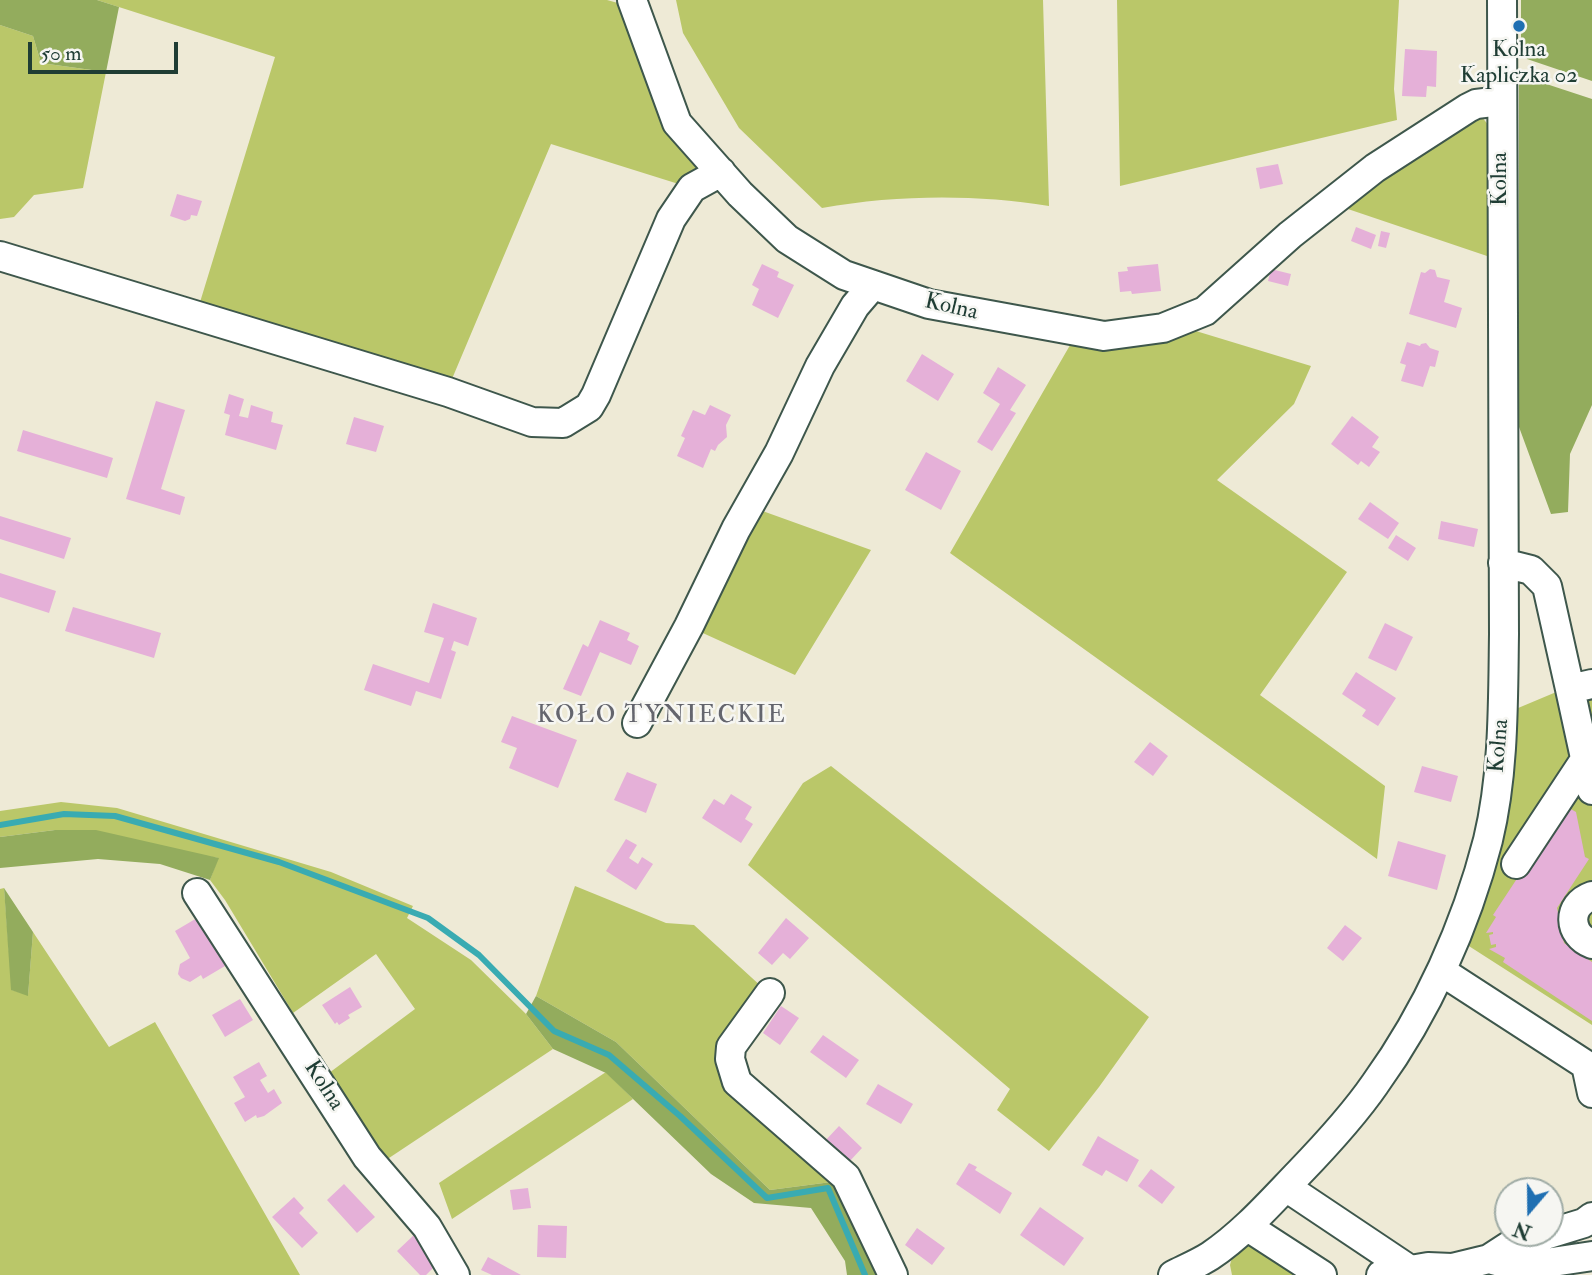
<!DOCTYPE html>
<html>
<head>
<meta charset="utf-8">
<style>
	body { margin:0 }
	#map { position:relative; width:1592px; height:1275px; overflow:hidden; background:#eeead6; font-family:"IM FELL Double Pica",serif }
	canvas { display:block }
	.north { position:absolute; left:1494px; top:1177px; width:70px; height:70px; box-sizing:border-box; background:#f6f6f2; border:2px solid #a0aca6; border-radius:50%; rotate:200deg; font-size:19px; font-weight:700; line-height:28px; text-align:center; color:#1f3d34 }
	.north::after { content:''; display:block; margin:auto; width:24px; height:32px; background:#1f6fb2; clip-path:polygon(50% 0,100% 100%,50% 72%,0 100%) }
	.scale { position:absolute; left:28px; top:42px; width:150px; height:32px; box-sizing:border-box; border:4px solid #1f3d34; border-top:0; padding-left:9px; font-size:21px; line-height:24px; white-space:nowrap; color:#1f3d34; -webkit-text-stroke:5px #f6f6f2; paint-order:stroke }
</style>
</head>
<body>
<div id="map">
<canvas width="1592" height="1275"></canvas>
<div class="north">N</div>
<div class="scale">50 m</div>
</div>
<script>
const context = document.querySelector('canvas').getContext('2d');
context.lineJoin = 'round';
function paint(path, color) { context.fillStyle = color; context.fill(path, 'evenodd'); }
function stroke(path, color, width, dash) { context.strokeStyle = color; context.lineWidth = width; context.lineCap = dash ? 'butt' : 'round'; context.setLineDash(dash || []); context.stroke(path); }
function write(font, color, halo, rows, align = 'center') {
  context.font = font + ' "IM FELL Double Pica",serif'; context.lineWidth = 5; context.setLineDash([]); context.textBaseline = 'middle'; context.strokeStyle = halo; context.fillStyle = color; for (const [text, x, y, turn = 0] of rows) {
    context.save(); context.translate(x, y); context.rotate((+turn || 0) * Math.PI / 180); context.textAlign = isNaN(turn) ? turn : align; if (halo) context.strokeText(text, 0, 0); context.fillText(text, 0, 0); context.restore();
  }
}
paint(new Path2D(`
	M97 0H607L625 5 704 171 685 186 551 144 449 386 197 312 275 57Z
	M676 0H1043L1049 206C974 194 896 195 822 208L739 128 683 33Z
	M1117 0H1399L1394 89 1397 120 1120 186Z
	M0 25 33 36 41 63 106 72 83 188 34 195 14 217 0 219Z
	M1482 117 1489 126 1487 256 1339 206 1453 128Z
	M1186 328 1311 366 1294 404 1217 480 1347 572 1260 695 1385 786 1377 859 950 553 1073 340Z
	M757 509 871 550 795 675 694 629Z
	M1592 677V1025L1461 941 1511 711Z
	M831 766 1149 1017 1099 1087 1049 1151 997 1110 1010 1089 748 865 803 783Z
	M61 802 117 808 331 872 413 906 407 918 471 960 526 1014 553 1049 386 1160 329 1073 415 1009 376 954 293 1013 225 900 210 880 218 858 55 830 0 837V811Z
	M575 886 666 923 694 925 763 988 722 1052 839 1181 770 1190 616 1042 536 996Z
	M4 888 12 990 28 995 33 932 109 1047 155 1022 300 1275H0V889Z
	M606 1072 633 1099 452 1219 439 1183Z
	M1249 1242 1303 1275H1232L1230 1265 1235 1247Z`), '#bac769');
paint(new Path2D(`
	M0 0H97L119 7 106 72 41 63 33 36 0 25Z
	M1521 0H1592V81L1527 59 1521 42Z
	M1519 75 1592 99V405L1570 454 1568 512 1551 514 1519 427Z
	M55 830H96L219 858 210 880 160 864 98 859 0 868V837Z
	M4 888 33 932 28 996 11 990Z
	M536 996 616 1042 770 1190 839 1181 887 1275H847L845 1261 811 1208 754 1203 711 1174 606 1073 553 1049 526 1014Z`), '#93ac5d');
stroke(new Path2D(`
	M0 825 64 814 115 816 279 862 428 918 479 955 554 1031 609 1055 680 1116 767 1198 828 1188 865 1275`), '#39abb2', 6);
paint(new Path2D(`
	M1405 49 1437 51 1436 87 1427 86 1426 97 1402 96Z
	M1278 164 1283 184 1260 189 1256 168Z
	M177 194 202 201 197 216 191 215 190 219 185 221 170 216Z
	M1356 227 1376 235 1371 249 1351 241Z
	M1381 231 1390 233 1386 248 1378 246Z
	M762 264 779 272 777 277 794 285 778 318 752 305 759 289 752 285Z
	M1158 264 1161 291 1132 294 1131 291 1120 292 1118 272 1128 271 1127 267Z
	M1271 269 1291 274 1288 286 1268 281Z
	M1430 269 1435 270 1437 277 1450 280 1444 302 1462 308 1456 328 1409 314 1421 272 1425 273Z
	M1407 342 1420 346 1421 344 1426 343 1430 348 1439 351 1435 367 1430 366 1423 387 1401 381 1406 365 1400 363Z
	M922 354 954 374 938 401 906 381Z
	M998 367 1026 385 1010 410 1016 413 992 451 977 442 1000 404 983 393Z
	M229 394 244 399 239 416 248 418 251 405 273 412 271 422 283 425 276 450 225 435 230 415 224 413Z
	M156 401 185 410 161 489 185 497 180 515 126 499Z
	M710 405 731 415 726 425 727 437 718 445 715 451 711 449 703 468 677 456 685 438 681 436 693 410 705 415Z
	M1352 416 1379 437 1372 447 1380 452 1369 467 1361 461 1358 465 1331 444Z
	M354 417 384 426 376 452 346 444Z
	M23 430 113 458 107 478 17 451Z
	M926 452 961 471 941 510 905 490Z
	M1370 502 1399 523 1388 539 1358 519Z
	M0 516 71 538 64 559 0 539Z
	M1441 521 1478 529 1474 547 1438 539Z
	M1396 535 1416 548 1408 561 1388 548Z
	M0 573 56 591 49 613 0 597Z
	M433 603 477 618 468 646 454 641 451 650 456 652 441 699 416 691 411 706 364 690 373 664 429 683 444 638 424 632Z
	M73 607 161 633 154 658 65 631Z
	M600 620 630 633 627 640 639 646 631 665 600 652 581 696 563 689 583 644 588 647Z
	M1385 623 1413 637 1396 671 1368 658Z
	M1356 672 1396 698 1378 726 1362 716 1366 710 1342 694Z
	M512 716 577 740 558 788 509 768 517 748 501 742Z
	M1150 742 1168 756 1153 776 1134 762Z
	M1422 766 1458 776 1451 802 1414 792Z
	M627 772 657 784 646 813 614 800Z
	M731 794 752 807 745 819 753 824 741 843 702 818 714 799 724 805Z
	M1569 808 1576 812 1585 857 1589 859 1557 908 1564 943 1592 962V1021L1503 962 1505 958 1489 949 1496 947V944L1491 945 1489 935 1493 934V932L1486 933 1496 917 1493 915 1555 821Z
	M626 839 637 845 629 858 638 864 642 857 653 864 636 890 606 871Z
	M1398 841 1446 855 1437 890 1388 876Z
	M197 918 225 966 203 979 201 975 190 982 181 978 178 974 180 964 190 958 175 931Z
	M786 918 809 938 790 959 783 953 772 965 758 953Z
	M1345 925 1362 938 1343 961 1327 948Z
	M350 987 362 1007 348 1015 350 1018 339 1025 337 1022 335 1024 322 1005Z
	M240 999 253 1020 225 1037 212 1015Z
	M781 1006 799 1018 780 1045 763 1033Z
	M823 1035 859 1060 846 1078 810 1052Z
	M259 1062 267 1076 260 1080 268 1093 274 1089 282 1103 264 1116 257 1118 256 1115 245 1122 234 1103 245 1097 233 1077Z
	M878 1084 913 1104 901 1124 866 1104Z
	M839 1126 862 1148 848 1163 825 1141Z
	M1098 1136 1139 1160 1127 1182 1106 1170 1102 1176 1082 1165Z
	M969 1163 977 1167 975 1170 1012 1193 1000 1214 956 1184Z
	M1151 1169 1175 1187 1162 1204 1138 1186Z
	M344 1184 375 1217 357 1233 327 1200Z
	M528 1188 531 1208 513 1210 510 1190Z
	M294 1197 304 1208 299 1213 318 1233 302 1248 272 1217Z
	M1040 1207 1084 1238 1064 1266 1020 1235Z
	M538 1225 567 1226 566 1258 537 1257Z
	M917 1228 945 1248 932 1265 905 1245Z
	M415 1234 440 1261 426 1275H420L397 1251Z
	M488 1257 508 1268 521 1275H492L481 1270Z`), '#e5b0d8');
const minor = new Path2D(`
	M632 0 677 123 740 194 787 239 844 275 929 304 1104 336 1163 328 1205 311 1290 235 1375 168 1468 108 1476 104 1501 101
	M0 256 448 392 532 422 563 423 589 407 596 395 671 219 692 188 721 172
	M1503 563 1531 570 1547 586 1570 689 1592 684
	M1570 689 1592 790
	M637 723 689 626 736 529 779 453 820 366 855 306 873 285
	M1516 864 1586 758
	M197 893 367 1157 427 1227 455 1275
	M1592 896C1566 905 1568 935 1592 944
	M1441 971 1586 1065 1592 1093
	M770 993 731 1047 730 1059 737 1082 846 1177 893 1275
	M1286 1187 1410 1270
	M1248 1227 1322 1275
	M1489 1259 1519 1267 1592 1256
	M1173 1275C1185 1269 1199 1263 1210 1256 1244 1233 1271 1202 1299 1173 1326 1145 1353 1116 1375 1084 1427 1012 1466 926 1488 840 1504 774 1503 702 1504 634L1502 0
	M1381 1275 1428 1267 1452 1268 1489 1259 1509 1246 1584 1223 1592 1217`);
stroke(minor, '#3e574c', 32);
stroke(minor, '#fff', 28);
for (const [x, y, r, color] of [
	[1519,26,7,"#1f6fb2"]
]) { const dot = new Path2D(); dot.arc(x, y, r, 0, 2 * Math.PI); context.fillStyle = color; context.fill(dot); stroke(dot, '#f6f6f2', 2.5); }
write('23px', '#1f3d34', '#f6f6f2', [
	["Kolna",1519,51],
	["Kapliczka 02",1519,77]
]);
write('23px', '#1f3d34', '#f6f6f2', [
	["Kolna",1501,179,-90],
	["Kolna",951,308,13],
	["Kolna",1500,746,-85],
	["Kolna",323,1086,57]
]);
context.letterSpacing = '2px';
write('24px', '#64656d', '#f6f6f2', [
	["KOŁO TYNIECKIE",662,717]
]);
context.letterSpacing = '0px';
</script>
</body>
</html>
